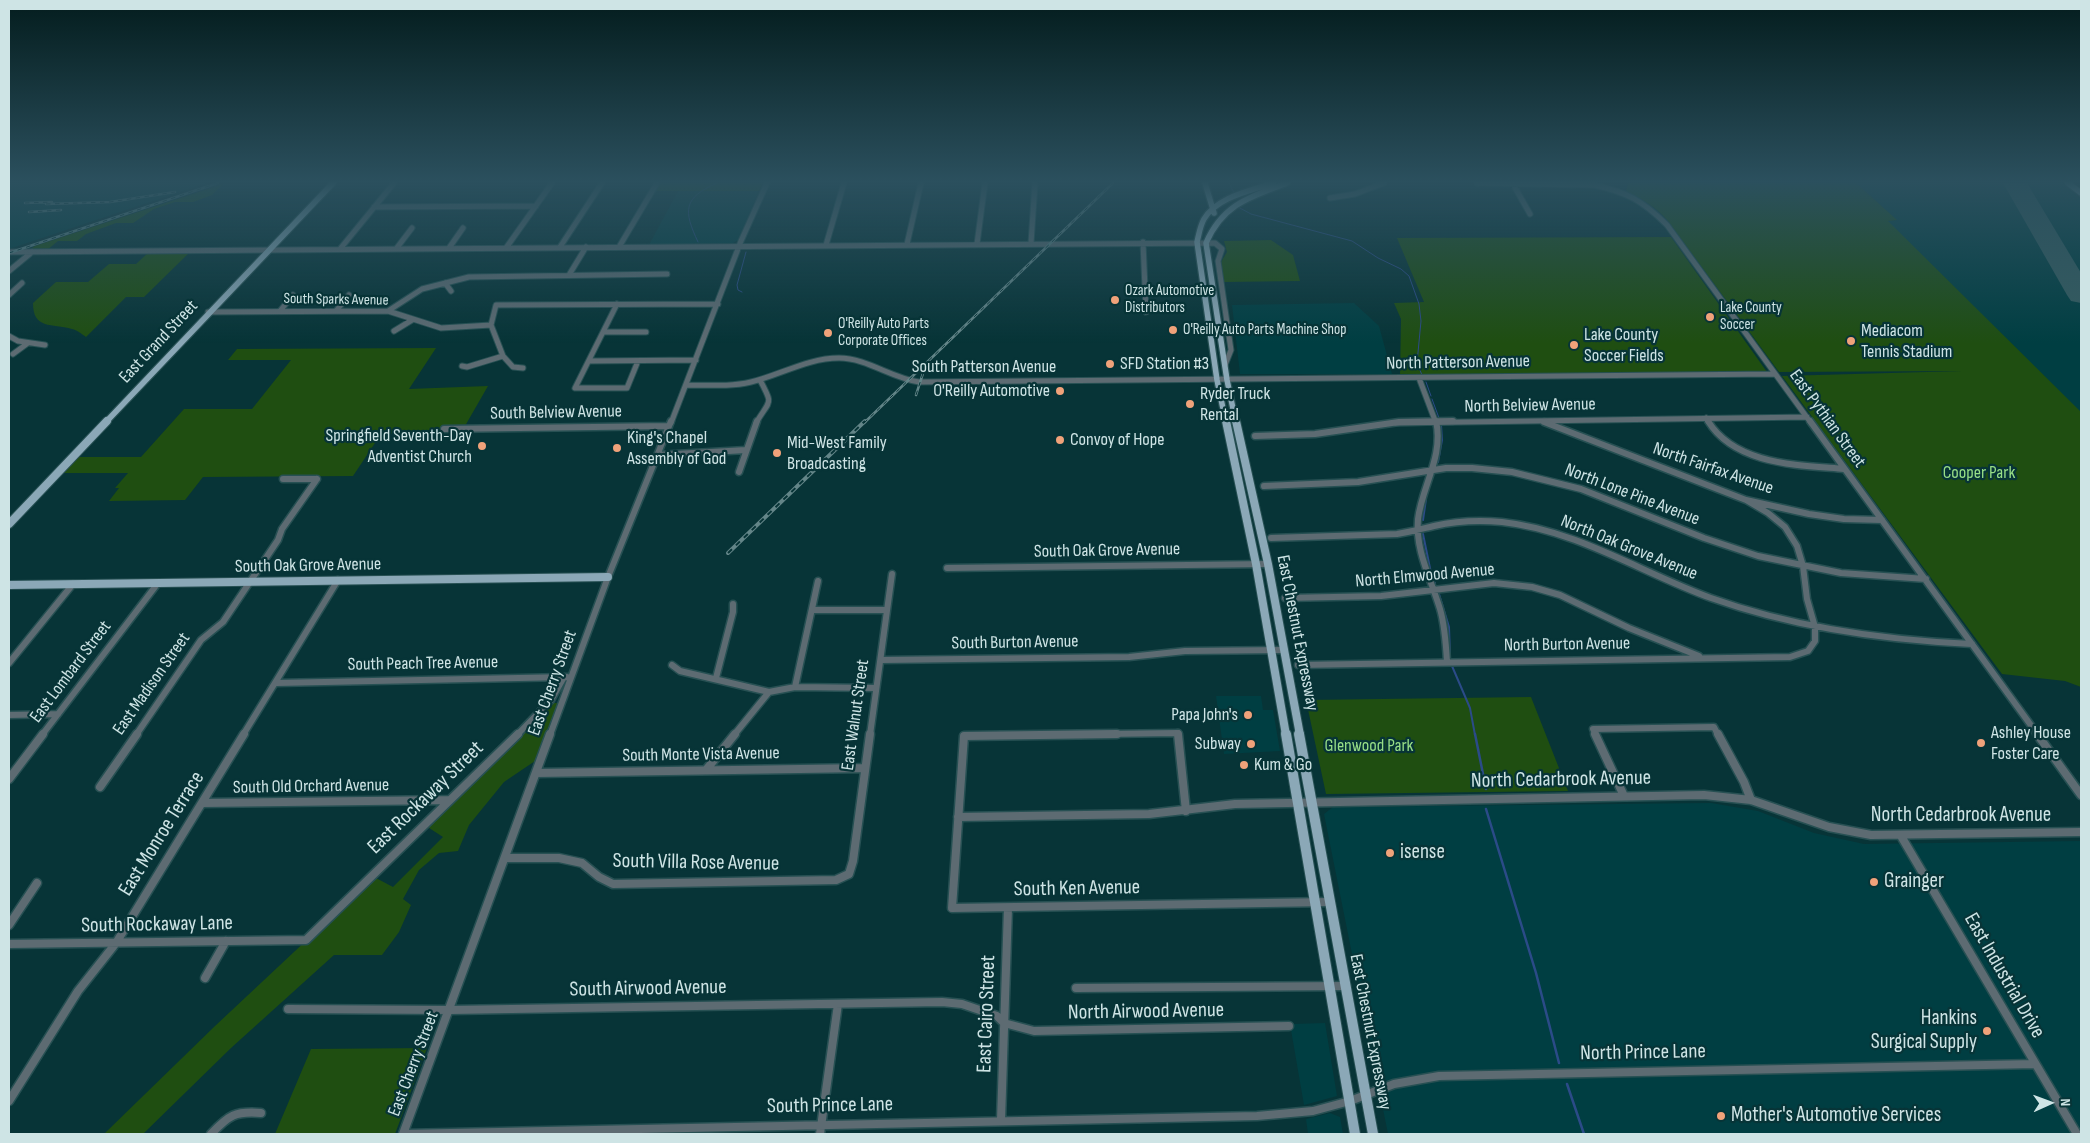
<!DOCTYPE html>
<html>
<head>
<meta charset="utf-8">
<style>
	body { margin:0 }
	#map { position:relative; width:2090px; height:1143px; overflow:hidden; background:#073437; font-family:"Sofia Sans Condensed",sans-serif }
	canvas { display:block }
	.frame { position:absolute; inset:0; border:10px solid #cee4e5; pointer-events:none }
	.north { position:absolute; left:2025px; top:1078px; width:50px; height:50px; -webkit-text-stroke:4px #073437; paint-order:stroke; rotate:88deg; font-size:14px; font-weight:700; line-height:20px; text-align:center; color:#cee4e5 }
	.north::after { content:''; display:block; margin:auto; width:18px; height:22px; background:#cee4e5; clip-path:polygon(50% 0,100% 100%,50% 72%,0 100%) }
</style>
</head>
<body>
<div id="map">
<canvas width="2090" height="1143"></canvas>
<div class="frame"></div>
<div class="north">N</div>
</div>
<script>
const context = document.querySelector('canvas').getContext('2d');
context.lineJoin = 'round';
function paint(path, color) { context.fillStyle = color; context.fill(path, 'evenodd'); }
function stroke(path, color, width, dash) { context.strokeStyle = color; context.lineWidth = width; context.lineCap = dash ? 'butt' : 'round'; context.setLineDash(dash || []); context.stroke(path); }
function write(font, color, halo, rows, align = 'center') {
  context.font = font + ' "Sofia Sans Condensed",sans-serif'; context.lineWidth = 4.5; context.setLineDash([]); context.textBaseline = 'middle'; context.strokeStyle = halo; context.fillStyle = color; for (const [text, x, y, turn = 0] of rows) {
    context.save(); context.translate(x, y); context.rotate((+turn || 0) * Math.PI / 180); context.textAlign = isNaN(turn) ? turn : align; if (halo) context.strokeText(text, 0, 0); context.fillText(text, 0, 0); context.restore();
  }
}
paint(new Path2D(`
	M9 183H207L9 249Z
	M1856 183H2062L2081 198V413L1887 221 1896 220Z
	M678 191H759L738 240 733 243 649 245Z
	M1354 303 1379 326 1392 374H1240L1232 305Z
	M1216 696H1261L1263 710H1273L1280 751 1224 754Z
	M1711 803 1758 811 1814 833 1864 844 2081 841V1134H1388L1324 814 1333 807Z
	M1325 1023 1337 1096 1304 1105 1291 1030 1293 1024Z
	M1330 1113 1340 1117 1343 1134H1308L1306 1119Z`), '#003e42');
paint(new Path2D(`
	M659 183H763L759 191H655Z
	M1628 183H1856L1897 220 1888 221 2081 412V687L2065 681 2002 674 1782 376 1962 371 1779 372 1668 221C1656 207 1643 199 1626 192Z
	M223 184 212 195 193 202H175L154 209 133 223H116L86 234 77 241H58L47 250H29L35 246Z
	M1671 237 1767 372 1400 376 1401 319 1394 303 1424 302 1397 238Z
	M1271 240 1293 255 1300 281 1223 282 1221 262 1227 252 1224 241Z
	M149 252H190L144 297H126L86 337C82 334 77 330 72 329 52 323 33 330 33 303L56 282H88L109 264H136Z
	M436 348 409 389 488 386 465 426 450 431 381 434 353 476 203 477 185 500 109 501 119 488H115L128 473H62L76 457H141L184 409H252L291 360H228L237 349Z
	M1531 697 1568 791 1326 794 1306 700Z
	M552 703H558L535 761 504 782 469 825 458 851 439 853 419 870 403 899 411 905 399 932 382 955H334L231 1048 143 1134H104L215 1026 374 877 393 887 443 837 426 826 546 711Z
	M427 1048 395 1134H275L311 1049Z`), '#1f4e11');
stroke(new Path2D(`
	M1229 183 1234 193
	M1238 207 1251 214 1352 241 1378 258 1401 269 1409 276 1419 304 1421 321 1417 363 1422 375
	M698 242C683 210 683 198 717 183
	M742 292 738 290 737 285 746 252
	M1426 382 1431 396
	M1432 399 1439 418`), '#2b4b88', 1);
stroke(new Path2D(`
	M1438 462 1442 440 1441 425
	M1423 520 1426 499
	M1423 534 1431 573 1435 583
	M1439 594 1449 627 1450 655
	M1452 666 1470 708 1475 735`), '#2b4b88', 2);
stroke(new Path2D(`
	M1475 734 1486 789
	M1486 809 1536 973 1559 1063
	M1567 1084 1584 1134`), '#2b4b88', 2.5);
paint(new Path2D(`
	M2003 183H2027L2081 273V303L2071 301 2067 295Z`), '#355c60');
const minorFar2 = new Path2D(`
	M1477 183 1594 185C1627 192 1643 201 1667 225L1811 423
	M1513 184 1530 214
	M1330 198 1355 194 1384 183
	M374 207 536 206
	M1143 242 1146 312
	M1031 243 1035 183
	M907 244 921 183
	M977 244 985 183
	M826 245 844 183
	M560 247 602 183
	M619 247 657 183
	M449 248 463 228
	M506 248 552 183
	M340 249 394 183
	M396 249 412 228
	M9 252 1215 243 1222 249 1218 261 1231 350 1225 365
	M9 271 32 252
	M569 275 586 247
	M445 283 451 291
	M9 295 22 283
	M617 304 575 388H627L638 361
	M280 311 293 295
	M336 311 349 295
	M388 311 422 289 469 277 667 274
	M208 312 388 311 441 328 491 325
	M394 331 412 320
	M604 332H646
	M9 336 18 341 45 345
	M13 354 28 343
	M589 361 696 360
	M462 366 467 367 503 356
	M523 368 513 367 503 356 491 325 496 305 718 304
	M1419 378 1436 423
	M686 385C708 385 730 387 751 382 780 375 808 358 839 358 867 358 891 378 919 382L1775 374
	M1706 418 1709 423
	M671 423 741 241 767 183
	M756 423C770 399 774 406 760 380
	M1395 423 1807 417`);
const minorFar1 = new Path2D(`
	M1436 421C1444 456 1422 486 1418 519 1415 550 1431 579 1440 609 1445 626 1446 644 1447 662
	M1708 421C1735 465 1798 465 1844 469
	M1810 421 2038 735
	M1544 422 1746 500 1809 514 1844 519 1882 520
	M444 429 669 426
	M1255 436 1315 434 1399 422 1453 421
	M658 455 746 450
	M739 472 757 421
	M283 479H317
	M1264 486 1358 482 1446 468H1472L1512 472 1581 489 1704 538 1758 556 1841 573 1926 579
	M1271 538 1397 534C1410 532 1421 529 1434 526 1456 521 1480 520 1502 522 1577 530 1642 573 1711 598 1795 628 1884 640 1972 644
	M947 568 1268 564
	M1285 598 1381 596 1494 583 1532 587 1560 595 1629 628 1699 656
	M812 610H887
	M881 660 1129 657 1185 651 1284 650
	M9 663 73 584
	M672 665 680 671 769 692
	M1298 665 1790 657 1808 651 1815 641V627L1807 599 1803 566 1797 546 1785 527 1768 513 1746 500
	M716 678 733 612V604
	M276 683 567 677
	M795 687 876 688
	M9 715 58 714
	M42 735 158 583
	M136 735 201 640 223 622 278 540 282 529 317 479
	M243 735 338 580
	M517 735 551 700 564 677
	M550 735 608 577 671 421
	M734 735 769 692 795 687 818 581
	M870 735 892 574
	M1027 735 1178 733V735
	M1596 735 1593 729 1714 727 1718 735`);
const minor = new Path2D(`
	M1117 734 964 736 952 908 1329 902
	M1178 734 1186 811
	M1595 734 1624 796
	M1718 734 1744 782 1751 800
	M2037 734 2081 795
	M706 770 735 734
	M536 773 865 768
	M9 779 43 734
	M100 787 137 734
	M202 803 449 800
	M958 817 1149 814 1235 804 1704 795 1751 800 1829 827 1871 835 2081 832
	M1901 836 2077 1134
	M505 858H559L582 863 599 877 613 884 836 880 849 874 853 861 870 734
	M9 925 37 883
	M9 944 306 940 518 734
	M205 978 226 941
	M1076 988 1346 986
	M288 1009 450 1010 942 1002 962 1004 997 1016 1004 1023 1034 1031 1289 1026
	M9 1101 78 991 116 943 244 734
	M1001 1120 1008 908
	M211 1134C229 1115 235 1111 261 1113
	M403 1134 1257 1116 1313 1111 1350 1101 1394 1084 1439 1076 2035 1064
	M403 1134 550 734
	M820 1134 838 1004`);
const majorFar2 = new Path2D(`
	M1205 183 1214 213
	M2068 183 2081 193
	M105 423 333 183
	M1226 423 1217 380 1197 242C1199 234 1200 226 1204 219 1217 197 1250 191 1273 183
	M1236 423 1227 380 1206 243C1223 204 1250 197 1287 183`);
const majorFar1 = new Path2D(`
	M1226 421 1256 564 1286 735
	M1236 421 1268 564 1300 735
	M9 524 107 421
	M9 585 608 577`);
const major = new Path2D(`
	M1286 734 1355 1134
	M1299 734 1373 1134`);
stroke(minorFar2, '#275053', 7);
stroke(minorFar1, '#275053', 9);
stroke(minor, '#275053', 11);
stroke(majorFar2, '#275053', 8);
stroke(majorFar1, '#275053', 10);
stroke(major, '#275053', 12);
stroke(minorFar2, '#5d6b72', 5);
stroke(minorFar1, '#5d6b72', 6);
stroke(minor, '#5d6b72', 8);
stroke(majorFar2, '#8ba8b7', 5.5);
stroke(majorFar1, '#8ba8b7', 8);
stroke(major, '#8ba8b7', 10);
const railFar1 = new Path2D(`
	M25 203 52 202
	M46 204 110 202 175 192
	M29 212 61 210
	M9 253 218 183
	M916 395 925 367
	M864 423 1113 183`);
const rail = new Path2D(`
	M728 553 865 421`);
stroke(railFar1, '#638588', 2.5);
stroke(rail, '#638588', 4);
stroke(railFar1, '#073437', 1, [4.5]);
stroke(rail, '#073437', 2, [5.5]);
const sky = context.createLinearGradient(0, 0, 0, 343);
sky.addColorStop(0, '#041d1e');
sky.addColorStop(0.53, '#2b505e');
sky.addColorStop(1, '#2b505e00');
context.fillStyle = sky;
context.fillRect(0, 0, 2090, 343);
for (const [x, y, r, color] of [
	[1115,300,5,"#f0a27a"],
	[1710,317,5,"#f0a27a"],
	[1173,330,5,"#f0a27a"],
	[828,333,5,"#f0a27a"],
	[1851,341,5,"#f0a27a"],
	[1574,345,5,"#f0a27a"],
	[1110,364,5,"#f0a27a"],
	[1060,391,5,"#f0a27a"],
	[1190,404,5,"#f0a27a"],
	[1060,440,5,"#f0a27a"],
	[482,446,5,"#f0a27a"],
	[617,448,5,"#f0a27a"],
	[777,453,5,"#f0a27a"],
	[1248,715,5,"#f0a27a"],
	[1981,743,5,"#f0a27a"],
	[1251,744,5,"#f0a27a"],
	[1244,765,5,"#f0a27a"],
	[1390,853,5,"#f0a27a"],
	[1874,882,5,"#f0a27a"],
	[1987,1031,5,"#f0a27a"],
	[1721,1116,5,"#f0a27a"]
]) { const dot = new Path2D(); dot.arc(x, y, r, 0, 2 * Math.PI); context.fillStyle = color; context.fill(dot); stroke(dot, '#073437', 2); }
write('15px', '#cee4e5', '#073437', [
	["Ozark Automotive",1125,291],
	["Distributors",1125,308],
	["Lake County",1720,308],
	["Soccer",1720,325],
	["O'Reilly Auto Parts",838,324],
	["Corporate Offices",838,341],
	["O'Reilly Auto Parts Machine Shop",1183,330]
], 'left');
write('15px', '#cee4e5', '#073437', [
	["South Sparks Avenue",336,300,1]
]);
write('18px', '#cee4e5', '#073437', [
	["Mediacom",1861,331],
	["Tennis Stadium",1861,352],
	["Lake County",1584,335],
	["Soccer Fields",1584,356],
	["SFD Station #3",1120,364],
	["O'Reilly Automotive",1050,391,"right"],
	["Ryder Truck",1200,394],
	["Rental",1200,415],
	["Springfield Seventh-Day",472,436,"right"],
	["Adventist Church",472,457,"right"],
	["King's Chapel",627,438],
	["Assembly of God",627,459],
	["Convoy of Hope",1070,440],
	["Mid-West Family",787,443],
	["Broadcasting",787,464],
	["Papa John's",1238,715,"right"],
	["Ashley House",1991,733],
	["Foster Care",1991,754],
	["Subway",1241,744,"right"],
	["Kum & Go",1254,765]
], 'left');
write('18px', '#cee4e5', '#073437', [
	["East Grand Street",159,342,-47],
	["North Patterson Avenue",1458,363,-1],
	["South Patterson Avenue",984,367],
	["North Belview Avenue",1530,406,-1],
	["South Belview Avenue",556,413,-1],
	["East Pythian Street",1827,419,54],
	["North Fairfax Avenue",1713,469,19],
	["North Lone Pine Avenue",1632,495,21],
	["North Oak Grove Avenue",1629,548,22],
	["South Oak Grove Avenue",1107,551,-1],
	["South Oak Grove Avenue",308,566,-1],
	["North Elmwood Avenue",1425,576,-5],
	["East Chestnut Expressway",1297,633,79],
	["South Burton Avenue",1015,643,-1],
	["North Burton Avenue",1567,645,-1],
	["South Peach Tree Avenue",423,664,-1],
	["East Lombard Street",71,672,-53],
	["East Cherry Street",553,683,-70],
	["East Madison Street",152,684,-55],
	["East Walnut Street",856,715,-82],
	["South Monte Vista Avenue",701,755,-1],
	["South Old Orchard Avenue",311,787,-1],
	["East Chestnut Expressway",1370,1032,79],
	["East Cherry Street",414,1064,-69]
]);
write('18px', '#97de86', '#073437', [
	["Cooper Park",1979,473],
	["Glenwood Park",1369,746]
]);
write('21px', '#cee4e5', '#073437', [
	["North Cedarbrook Avenue",1561,780,-1],
	["East Rockaway Street",426,798,-44],
	["North Cedarbrook Avenue",1961,816],
	["East Monroe Terrace",162,834,-58],
	["South Villa Rose Avenue",696,863,1],
	["South Ken Avenue",1077,889,-1],
	["South Rockaway Lane",157,925,-1],
	["East Industrial Drive",2004,976,60],
	["South Airwood Avenue",648,989,-1],
	["North Airwood Avenue",1146,1012,-1],
	["East Cairo Street",987,1014,-88],
	["North Prince Lane",1643,1053,-1],
	["South Prince Lane",830,1106,-1]
]);
write('21px', '#cee4e5', '#073437', [
	["isense",1400,853],
	["Grainger",1884,882],
	["Hankins",1977,1019,"right"],
	["Surgical Supply",1977,1043,"right"],
	["Mother's Automotive Services",1731,1116]
], 'left');
</script>
</body>
</html>
